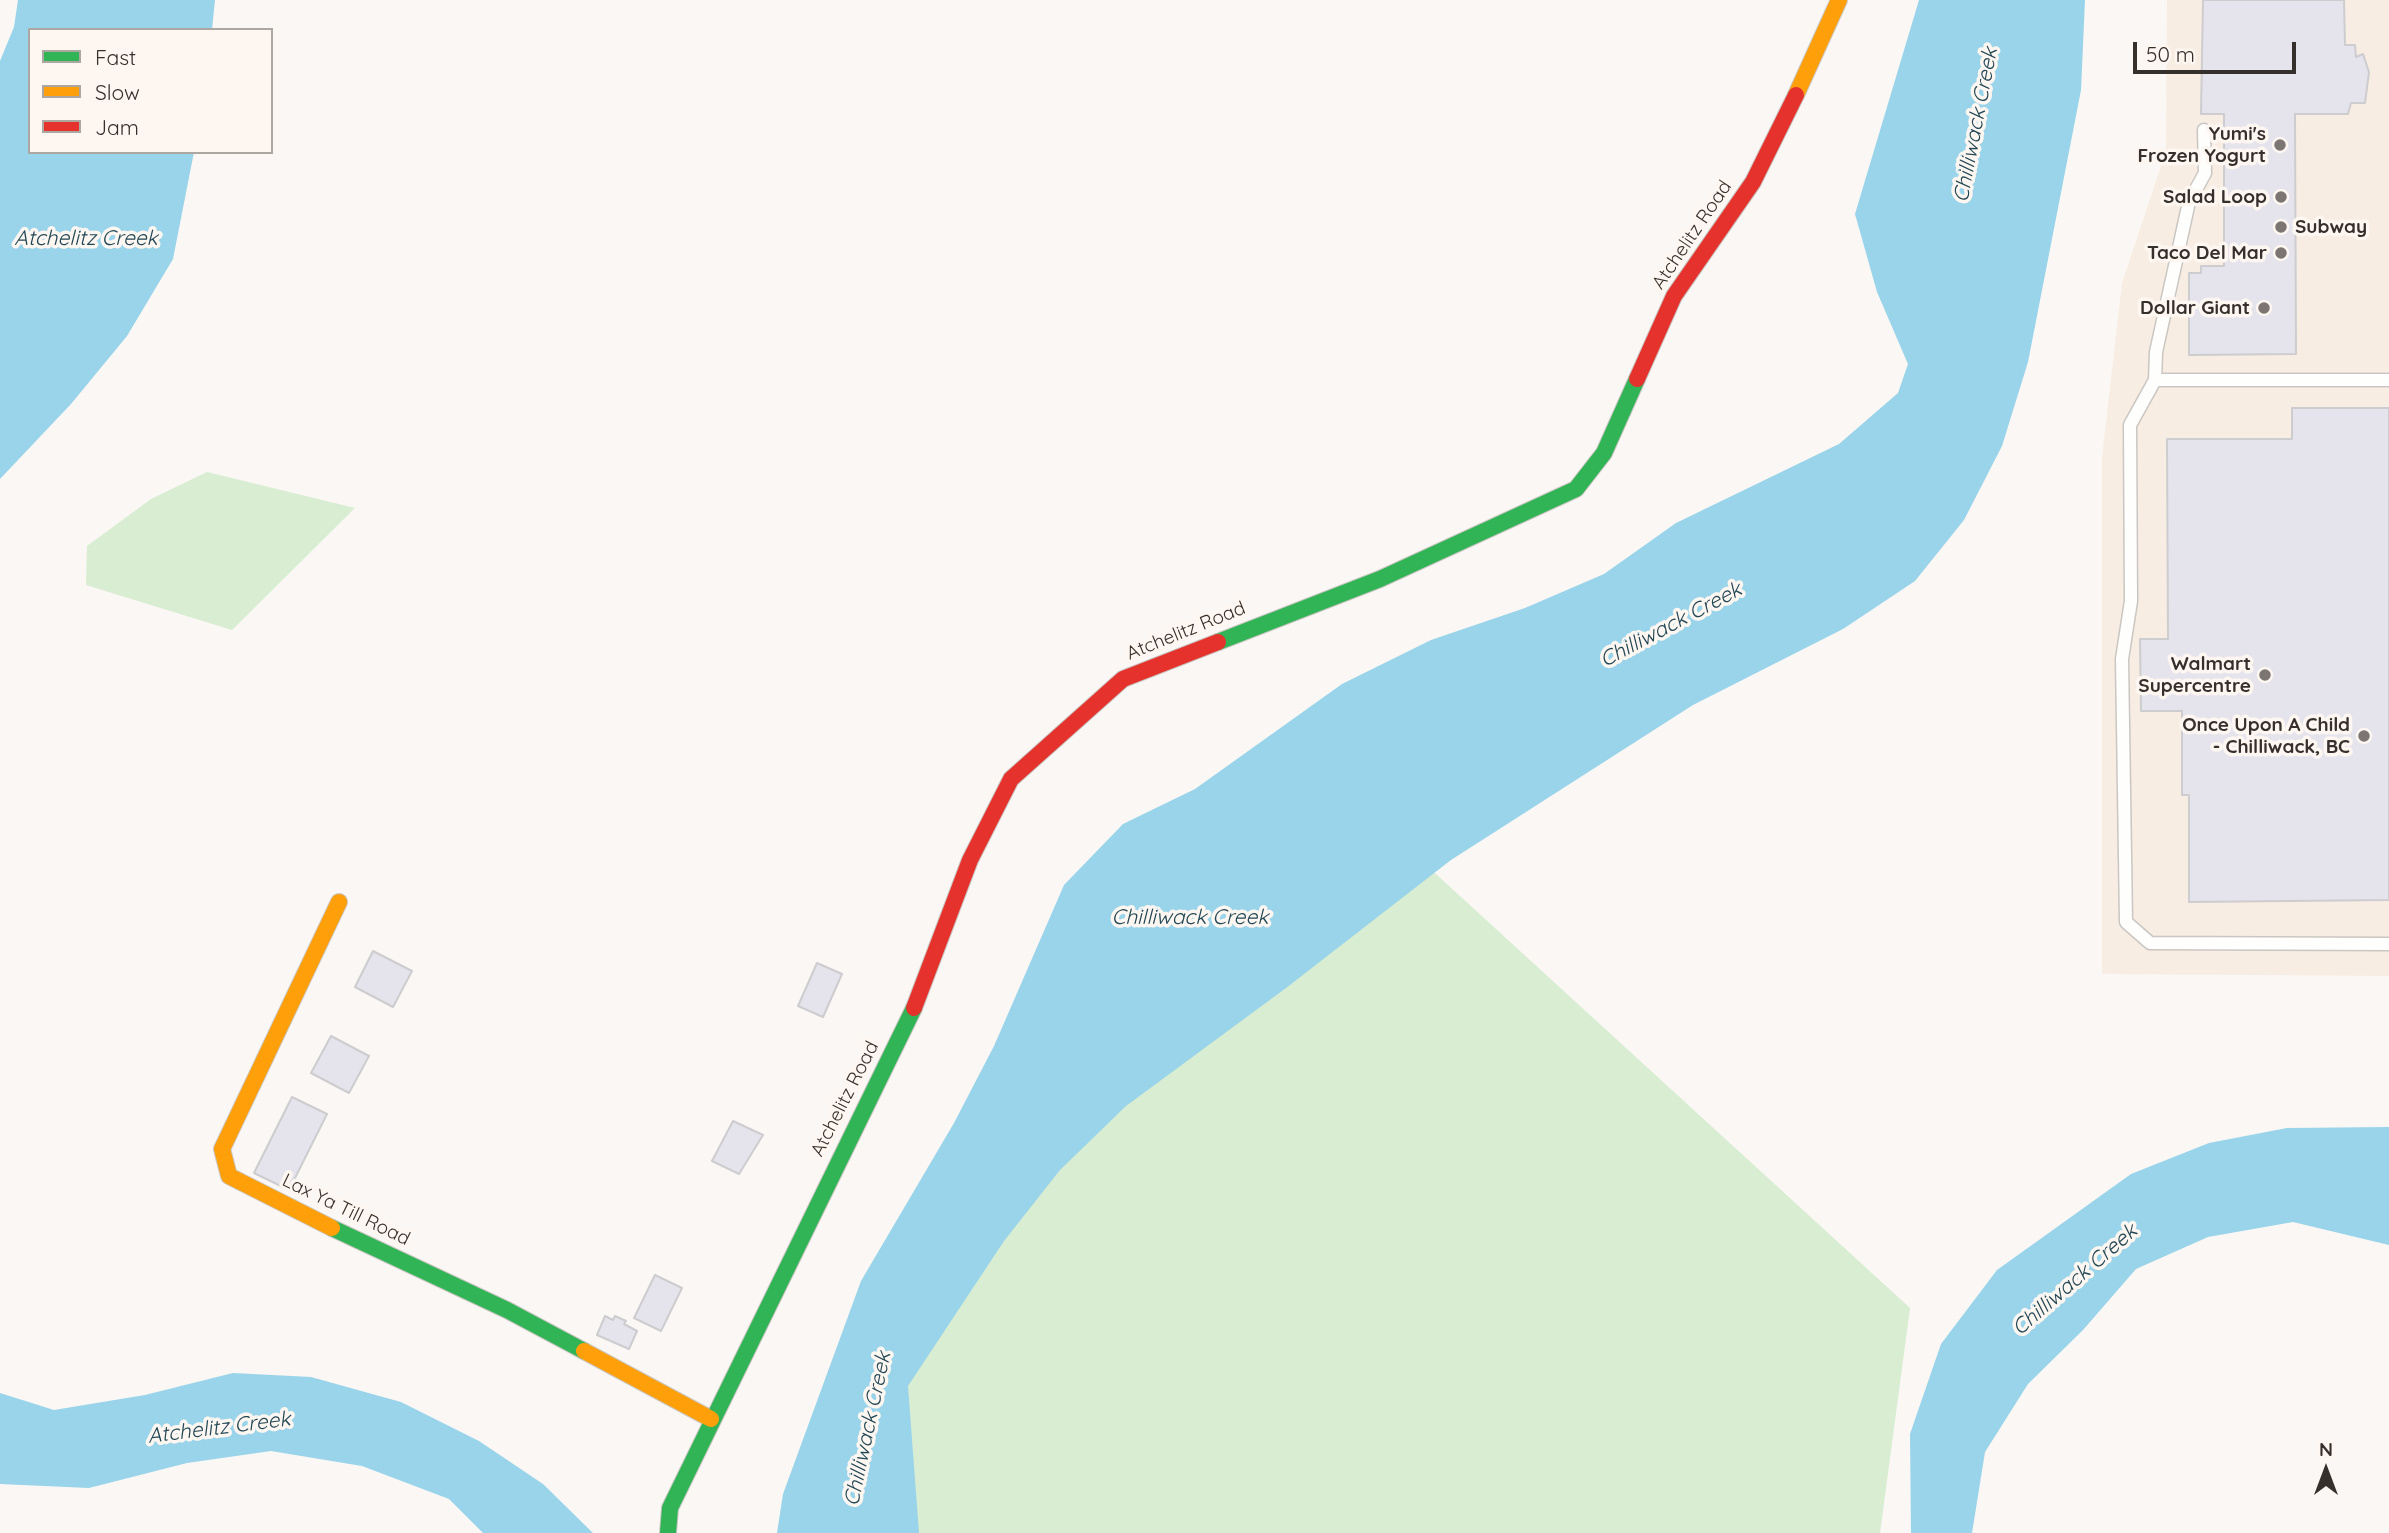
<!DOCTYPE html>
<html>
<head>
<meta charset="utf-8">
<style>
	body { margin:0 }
	#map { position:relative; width:2389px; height:1533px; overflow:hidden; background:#faf7f4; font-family:Quicksand,sans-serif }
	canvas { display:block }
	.legend { position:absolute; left:28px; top:28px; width:245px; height:126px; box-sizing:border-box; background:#fdf6f1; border:2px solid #ada7a2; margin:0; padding:9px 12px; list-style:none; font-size:21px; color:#36302c }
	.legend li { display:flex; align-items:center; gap:14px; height:35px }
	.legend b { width:35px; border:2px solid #ada7a2 }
	.north { position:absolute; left:2291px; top:1435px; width:70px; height:70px; -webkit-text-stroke:5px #fdf6f1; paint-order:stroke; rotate:0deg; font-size:19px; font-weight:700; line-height:28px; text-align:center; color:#36302c }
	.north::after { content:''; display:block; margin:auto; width:24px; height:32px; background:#36302c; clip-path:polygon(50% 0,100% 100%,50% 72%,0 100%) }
	.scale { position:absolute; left:2133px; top:42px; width:163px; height:32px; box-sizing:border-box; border:4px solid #36302c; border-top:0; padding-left:9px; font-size:21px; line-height:24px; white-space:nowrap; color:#36302c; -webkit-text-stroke:5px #fdf6f1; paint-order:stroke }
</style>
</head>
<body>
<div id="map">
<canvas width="2389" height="1533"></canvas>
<ul class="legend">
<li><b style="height:9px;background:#30b455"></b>Fast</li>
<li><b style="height:9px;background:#ff9f0a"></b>Slow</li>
<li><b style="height:9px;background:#e5322d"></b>Jam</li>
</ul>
<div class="north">N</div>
<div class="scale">50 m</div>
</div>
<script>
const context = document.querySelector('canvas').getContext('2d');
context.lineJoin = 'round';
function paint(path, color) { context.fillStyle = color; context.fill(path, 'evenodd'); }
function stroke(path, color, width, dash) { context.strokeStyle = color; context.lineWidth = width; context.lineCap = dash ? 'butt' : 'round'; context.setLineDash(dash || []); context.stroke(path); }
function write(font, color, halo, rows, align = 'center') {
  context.font = font + ' Quicksand,sans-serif'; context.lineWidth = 7; context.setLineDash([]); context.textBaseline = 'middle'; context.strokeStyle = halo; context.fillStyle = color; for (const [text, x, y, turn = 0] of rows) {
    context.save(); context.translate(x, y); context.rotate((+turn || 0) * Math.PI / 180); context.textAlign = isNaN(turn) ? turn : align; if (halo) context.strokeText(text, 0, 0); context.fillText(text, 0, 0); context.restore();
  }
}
paint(new Path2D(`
	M2167 0H2389V976L2102 974V457L2122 283 2166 151Z`), '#f8ede3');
paint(new Path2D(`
	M207 472 355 508 232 630 86 585 87 546 151 499Z
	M1425 864 1910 1308 1880 1533H873L863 1506 921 1341 1037 1150Z`), '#d8edd2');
paint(new Path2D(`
	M18 0H215L212 30H30V152H194L173 259 127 336 71 404 0 479V61L14 27Z
	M1919 0H2085L2081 90 2028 362 2002 446 1964 520 1915 581 1843 629 1693 705 1451 860 1286 988 1126 1106 1060 1170 1004 1241 908 1386 919 1533H777L783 1494 861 1281 954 1123 994 1046 1064 885 1123 824 1195 789 1342 684 1431 640 1525 608 1604 574 1676 523 1839 444 1898 393 1908 364 1877 292 1855 214Z
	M2389 1127V1245L2293 1222 2208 1237 2136 1269 2083 1330 2028 1384 1985 1452 1972 1533H1911L1910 1434 1941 1344 1997 1270 2131 1174 2209 1143 2287 1128Z
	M233 1373 311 1377 401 1402 479 1441 543 1484 593 1533H483L449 1499 362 1466 271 1451 187 1463 89 1488 0 1484V1393L54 1410 145 1395Z`), '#99d4ea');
const building = new Path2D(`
	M2203 0H2344L2345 45H2355L2356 57 2363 54 2369 72 2365 103H2351L2348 114H2295L2296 354 2189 355V273H2201V266H2224V114H2201Z
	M2292 408H2389V900L2189 902V795H2182V711H2141L2140 639H2168L2167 439H2292Z
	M373 951 412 971 393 1007 355 987Z
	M817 963 842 974 823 1017 798 1006Z
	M331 1036 369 1056 349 1093 311 1073Z
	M292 1097 327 1114 289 1190 254 1173Z
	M733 1121 763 1135 739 1174 712 1161Z
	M655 1275 682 1288 661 1331 634 1318Z
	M605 1316 613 1320 615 1316 626 1321 624 1324 637 1331 629 1349 597 1335Z`);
paint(building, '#e5e4ed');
stroke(building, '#cdccce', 2);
const lane = new Path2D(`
	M2204 130 2205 173 2189 202 2156 352 2155 380 2130 425 2131 601 2122 659 2126 922 2150 943 2389 944
	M2155 380H2389`);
const fast = new Path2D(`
	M1218 642 1380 579 1576 489 1604 453 1637 379
	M332 1228 507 1310 584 1351
	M668 1533 670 1508 914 1008`);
const slow = new Path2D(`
	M1796 95 1839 0
	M332 1228 229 1176 222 1149 339 902
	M584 1351 711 1419`);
const jam = new Path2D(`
	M1637 379 1674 296 1753 182 1796 95
	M914 1008 970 860 1011 779 1123 679 1218 642`);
stroke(lane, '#cac6c2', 15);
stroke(fast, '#cac6c2', 18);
stroke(slow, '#cac6c2', 18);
stroke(jam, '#cac6c2', 18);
stroke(lane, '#fefefd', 12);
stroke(fast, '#30b455', 16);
stroke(slow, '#ff9f0a', 16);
stroke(jam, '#e5322d', 16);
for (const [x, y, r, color] of [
	[2280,145,7,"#7b7672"],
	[2281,197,7,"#7b7672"],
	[2281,227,7,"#7b7672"],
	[2281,253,7,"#7b7672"],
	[2264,308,7,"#7b7672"],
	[2265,675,7,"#7b7672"],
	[2364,736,7,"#7b7672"]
]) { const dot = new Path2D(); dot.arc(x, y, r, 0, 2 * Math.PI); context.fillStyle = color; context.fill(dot); stroke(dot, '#fdf6f1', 2.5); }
write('bold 19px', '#36302c', '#fdf6f1', [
	["Yumi's",2266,134],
	["Frozen Yogurt",2266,156],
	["Salad Loop",2267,197],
	["Subway",2295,227,"left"],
	["Taco Del Mar",2267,253],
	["Dollar Giant",2250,308],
	["Walmart",2251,664],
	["Supercentre",2251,686],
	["Once Upon A Child",2350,725],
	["- Chilliwack, BC",2350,747]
], 'right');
write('19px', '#36302c', '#fdf6f1', [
	["Atchelitz Road",1692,235,-56],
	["Atchelitz Road",1186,631,-22],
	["Atchelitz Road",845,1099,-63],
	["Lax Ya Till Road",346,1210,26]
]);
write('italic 21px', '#214755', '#fdf6f1', [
	["Chilliwack Creek",1976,125,-79],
	["Atchelitz Creek",86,239],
	["Chilliwack Creek",1671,625,-28],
	["Chilliwack Creek",1190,918],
	["Chilliwack Creek",2075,1280,-41],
	["Atchelitz Creek",219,1428,-7],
	["Chilliwack Creek",868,1429,-78]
]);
</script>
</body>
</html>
